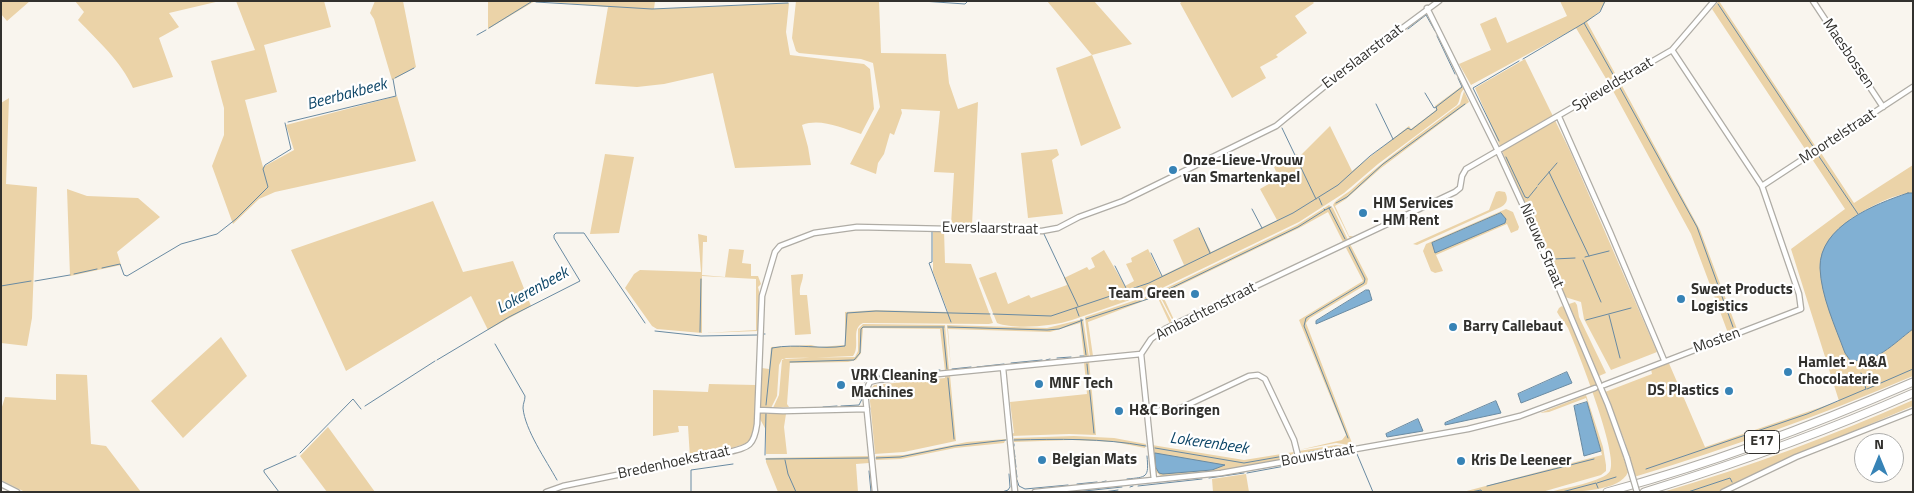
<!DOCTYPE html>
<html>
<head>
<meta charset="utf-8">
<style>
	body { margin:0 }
	#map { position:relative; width:1914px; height:493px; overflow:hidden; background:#f9f5ee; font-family:"Titillium Web",sans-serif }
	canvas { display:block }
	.frame { position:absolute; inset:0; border:2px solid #32312e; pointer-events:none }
	.north { position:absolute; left:1854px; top:433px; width:50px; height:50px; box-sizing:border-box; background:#fff; border:1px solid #adadab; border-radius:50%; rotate:0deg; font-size:14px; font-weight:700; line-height:20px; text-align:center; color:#32312e }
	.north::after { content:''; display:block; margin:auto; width:18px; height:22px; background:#3783b6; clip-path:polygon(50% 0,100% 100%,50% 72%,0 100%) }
</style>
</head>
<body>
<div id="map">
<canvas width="1914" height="493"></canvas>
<div class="frame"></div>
<div class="north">N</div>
</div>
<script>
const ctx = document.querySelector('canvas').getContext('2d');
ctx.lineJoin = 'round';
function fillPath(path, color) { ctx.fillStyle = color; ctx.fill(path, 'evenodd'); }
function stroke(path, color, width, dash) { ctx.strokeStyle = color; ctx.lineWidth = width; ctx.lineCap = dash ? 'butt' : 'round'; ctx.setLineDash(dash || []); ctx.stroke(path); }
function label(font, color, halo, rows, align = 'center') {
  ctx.font = font + ' "Titillium Web",sans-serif'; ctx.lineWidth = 4.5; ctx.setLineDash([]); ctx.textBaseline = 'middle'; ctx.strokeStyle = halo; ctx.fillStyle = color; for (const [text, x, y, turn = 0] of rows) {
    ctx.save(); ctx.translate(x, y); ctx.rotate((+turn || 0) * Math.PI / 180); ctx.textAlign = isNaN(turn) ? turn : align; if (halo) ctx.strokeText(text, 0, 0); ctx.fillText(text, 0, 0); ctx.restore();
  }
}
fillPath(new Path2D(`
	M1,1H30L7,21L1,14Z
	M75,1H220L169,13L179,27L159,38L173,77L133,88C121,61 98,41 78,20L84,12Z
	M236,1H324L331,27L264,45L277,92L245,100L263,167L294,150L286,125L397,96L416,161L275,192L259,199L233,224L212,166L224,135V108L211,61L255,50Z
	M375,1H403L416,67L392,80L374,19L370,13Z
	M488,1H535L488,29Z
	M538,1H655L654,9L789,3L786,32L790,55L864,64L870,69L874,109L861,134C841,128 821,118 802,125L808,147L811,165L735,168L713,73L664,84L637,87L595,84L608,7Z
	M796,1H879L881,53L946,54L949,83L958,109L978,102L972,225H951L954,173L934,172L940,111L901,109L902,113L894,135L890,133L884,154L878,163L876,174L850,164L880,107L873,63L861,59L799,53L796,51L792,38Z
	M1047,1H1094L1132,44L1092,55L1121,128L1081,146L1056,68L1092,55Z
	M1183,1H1312L1314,3L1295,16L1307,33L1276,55L1278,57L1260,67L1266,78L1232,98L1180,3Z
	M1560,1H1606L1601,10L1587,22L1617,77L1608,82L1576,28L1471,85L1459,64L1491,50L1480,24L1496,17L1507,43L1567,16Z
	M1719,1L1816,147L1807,152L1712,9Z
	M1525,59L1570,151L1657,352L1611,370L1584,319L1581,302L1565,297L1475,88Z
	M1621,84L1700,230L1737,329L1728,333L1691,234L1612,89Z
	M1462,86L1464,89C1459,93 1461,100 1457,105L1378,164L1344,193L1299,222L1156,291L1072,320C1054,326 1015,330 997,323L979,278L996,272L1008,304L1029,295L1031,298L1067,285L1064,278L1087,267L1089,270L1095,267L1091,258L1104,250L1125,286L1134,281L1126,264L1132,262L1131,258L1148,249L1161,276L1184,265L1173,240L1198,227L1211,252L1277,220L1260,189L1279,178L1274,167L1297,154L1299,157L1330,126L1352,171L1409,126L1411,129L1436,110L1435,106Z
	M1464,91L1469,102L1381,168L1346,199L1335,206L1349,236H1353L1350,238L1349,237L1333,205C1336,199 1345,195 1351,190C1385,159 1423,132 1460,104Z
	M9,98L6,184L37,187L32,318L27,346L1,343V103Z
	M1057,149L1059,155L1052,160L1063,214L1028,218L1021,153Z
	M1821,153L1854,203L1913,165V193C1891,194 1869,208 1850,219L1824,293L1845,353L1850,359C1875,365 1894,343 1913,329V376C1822,415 1729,448 1634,477L1625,442L1605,392L1652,374L1651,369L1668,361L1705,447L1839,401L1791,249L1845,209L1812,159Z
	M605,154L634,157L619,233L590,234Z
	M67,189L87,196L138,198L160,217L117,252L121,265L70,276Z
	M1499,191L1505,192C1508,198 1508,203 1501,207L1417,245L1413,244L1489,210L1496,192Z
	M433,201L463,272L513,261L531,306L488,330L471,296L346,371L291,250Z
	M1329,205L1333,208L1348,240L1343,242L1328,212L1299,228L1162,294L1175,322L1173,321L1160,296V292L1162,290L1297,225Z
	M1506,209L1513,212L1519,227L1518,230L1511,233L1507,224L1436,255L1443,271L1435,273L1431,271L1423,251L1426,244Z
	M933,230H944L945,263L971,264L993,323L989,324L863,323C850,329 861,346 853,356L782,359L779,365L777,396L771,408H767V414H786L784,427L787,454H766V430L760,419L762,368L769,369L771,347L811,345L819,347L845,345V312L876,310L948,312L933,272Z
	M698,234L707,236V242H703L702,275L725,277L729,249L744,250L742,263L751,264V276H758L761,284L758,287L760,295L758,331L705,333L756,330V279L702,276V333L657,329L652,326L625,288L634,274L640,270L701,272Z
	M1350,244L1368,279L1367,284L1310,318L1306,323L1352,443L1350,445L1336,443L1299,450L1342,440L1346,435L1299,320L1363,281L1346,248Z
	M803,274C803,283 799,284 800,295H807L811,334L795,335L791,275Z
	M1157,293L1171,320L1170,324L1157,296L1088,322L1093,356L1090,357L1085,317Z
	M1575,302L1577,305L1579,317L1606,373L1599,376L1569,304Z
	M1562,306L1566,310L1614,426L1628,472C1620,493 1568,492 1549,492C1561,489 1605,481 1610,471C1619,455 1577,349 1568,328C1565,322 1560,318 1557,312L1559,308Z
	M1083,319L1089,357H1084L1080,323L1050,332L948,329L951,370L947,325L1047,328Z
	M863,324L945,325L949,370L945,371L940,329L863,328L861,353L856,360L848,362L790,363L787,404L789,407L773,408L779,395L782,360L786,358L855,357L858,351V329Z
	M221,337L247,376L183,438L151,401Z
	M1089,361L1096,435L1069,434L1011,436V434L1014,433L1010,402L1087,394L1084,362Z
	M56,374L87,375L91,444L106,446L141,492H25L1,480V410L5,397L56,400Z
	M950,375L956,441L904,452L874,454L875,453L869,391L874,385L945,378V376Z
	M709,384L756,385L755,427L750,442L729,449L690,458L688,426H678L679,432L653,436V390L708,392Z
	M1586,395L1603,447L1606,465V471L1601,475L1542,492H1463L1602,455L1586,398L1549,412L1540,413Z
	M1913,400V406L1793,457L1720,492H1663C1748,467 1832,436 1913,400Z
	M328,427L375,492H327L300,456Z
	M1074,436L1114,438L1146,444L1145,448L1115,442L1072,440L1014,442V438Z
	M1006,439L1004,443L955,448L901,459L876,460V456H877L904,455L967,442Z
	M1152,445L1244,460L1294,452L1290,459L1224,470L1162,477L1155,471Z
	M1336,445L1353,447L1308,456L1299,451Z
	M868,456H869V463L856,464L858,492H778L766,462V458Z
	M1246,474L1249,492H1213L1212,479Z`), '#ebd3a8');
const water = new Path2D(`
	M1908,193H1913V329C1894,343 1875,365 1850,360L1845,353C1835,326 1821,296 1820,268C1819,226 1875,204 1908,193Z
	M1501,213L1506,219L1505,223L1435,253L1432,243Z
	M1366,290H1369L1372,300L1316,324V321Z
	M1567,372L1572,383L1521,403L1518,394Z
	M1496,401L1501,413L1445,425V423Z
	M1587,402L1601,451L1584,456L1574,406Z
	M1418,419L1423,431L1387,437L1386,434Z
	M1155,453L1225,465L1212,470L1163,474L1159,473L1156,468Z`);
fillPath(water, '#81b0d3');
stroke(water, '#698aa2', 1);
stroke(new Path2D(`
	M922,1L965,4L968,1
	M1605,1L1600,12L1584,23L1615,78
	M536,2L652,9L788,3
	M1718,4L1814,148
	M489,28L531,2
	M1408,29L1426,15L1435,31
	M477,35L486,30
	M1437,36L1455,74
	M1523,59L1584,23
	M395,78L414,68
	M1619,86L1697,227L1733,327
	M1425,93L1434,108L1436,107
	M1376,104L1393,139
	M288,122L396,96L393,79
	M1282,128L1316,199
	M1499,141L1473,88L1519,61
	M1818,155L1858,214
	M1506,157L1525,197L1528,198L1537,187
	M1549,172L1589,256
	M1538,185L1557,163
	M1319,198L1322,205
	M1336,203L1347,197L1383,164L1465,104
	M1329,208L1345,239
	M1252,209L1262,228
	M1325,210L1331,207
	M1199,228L1210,253
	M932,230V262L929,263L951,322
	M1044,234L1078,306
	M1151,253L1162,276
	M1585,257L1609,251
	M1554,259L1575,258
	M1583,260L1601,302
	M1115,266L1127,290
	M102,268L120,264L124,275L127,276L181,244L217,234L236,219L268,187L263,169L265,165L291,149L285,123
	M74,274L97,269
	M35,281L70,275
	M1,286L31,281
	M1163,292L1298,227L1325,210L1324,209
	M1076,308L1079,316
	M993,314L1051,316L1149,283L1293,213L1338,185L1370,156L1408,128L1411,130L1437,110L1436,107L1462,87L1458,78
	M1609,315L1620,358
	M1081,319L1086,355
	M1086,319L1154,297
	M1586,320L1631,308
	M948,327L1047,330L1059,329L1083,320
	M943,328L947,369
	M655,331L701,336L757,335
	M700,332L701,279
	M763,334H765
	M495,344L525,396C525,401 523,403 523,408C525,430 546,460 557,480
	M1080,356H1084
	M1057,358L1071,357
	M437,360L509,317L580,281L554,238V235L556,233H584L645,323
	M1046,360L1050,359
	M790,362L854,360L860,353L861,329L863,327H944
	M1011,363L1042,360
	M1087,364L1094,433
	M977,367L1004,364
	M1860,367V361
	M952,369L971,367
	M939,370H940
	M924,372L934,371
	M910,373L918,372
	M893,375L905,374
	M948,378L954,439
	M865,382L869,378L880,376
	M1867,389L1913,369
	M860,399L861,388
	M766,405L772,348C797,343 821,350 845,346L847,313L876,311L990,314
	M365,406L435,361
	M841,406L859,405L862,399L861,388
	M823,407L837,406
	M1348,438L1304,326L1306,318L1364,283L1365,279L1349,247
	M1014,440C1058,439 1102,438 1146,446
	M1014,444V446
	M1155,448L1244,463L1290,455
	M1014,450L1015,457
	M300,453L353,399L361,409
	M1305,453L1337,447
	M1357,454L1373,492
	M765,455L766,413
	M876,458L900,457L954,446L1006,440
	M1330,458L1344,456
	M766,459L868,458
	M1015,459L1016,467
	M785,460L788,474L796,492
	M1646,469L1807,414L1866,389L1861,373
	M1016,470L1017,477
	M869,471L871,492
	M1247,473L1323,459
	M1209,478L1244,473
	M1127,479C1147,477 1149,478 1147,456
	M1017,480L1019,486L1025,489L1068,485
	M1102,482L1106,481
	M1597,483L1616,477
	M1077,484L1097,482
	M1138,486L1202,479
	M1487,486L1594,459
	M1130,487L1133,486
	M279,492L264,472V470L296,456
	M691,492V470L733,464
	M1002,492L1008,490L1010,487L1009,474
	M1075,492L1122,487
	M1104,492L1118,490
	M1471,492L1481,490L1482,492
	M1562,492L1596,483L1598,488
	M1688,492L1730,478L1732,482`), '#698aa2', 1);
const minor = new Path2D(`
	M1813,1L1883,107
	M1427,8L1498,151L1536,234L1608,405L1627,458
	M1559,117L1610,232L1664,360
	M1762,186L1913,87
	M1141,354L1151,339L1165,329L1455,192L1460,188L1462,176L1466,169L1672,50L1714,1
	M1141,354L1154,480
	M1003,368L1015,492
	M1604,385L1801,309L1799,294L1762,186L1672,50
	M758,410L783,411L867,409
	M1147,412L1181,408L1249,376L1258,375L1265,379L1294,440L1299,460
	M1,484L17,492
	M546,492L563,486L729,452C749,447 754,446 757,424L762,296L775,252L780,246L814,233L857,227L1042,231L1058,228L1079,217L1123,201L1276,126L1331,81L1439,1
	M875,492L865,392L870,382L877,380L1141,354
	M1035,492L1221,473L1468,429L1520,416L1595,388
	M1723,492L1796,457L1913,411`);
const highway = new Path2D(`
	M1607,492C1711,464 1814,425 1913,382
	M1644,492C1735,464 1825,432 1913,393`);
stroke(minor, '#afaca5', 7);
stroke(highway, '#afaca5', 9);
stroke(minor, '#fff', 4.5);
stroke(highway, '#fff', 7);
const minorBridge = new Path2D(`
	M1627,458L1637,492`);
stroke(minorBridge, '#afaca5', 7, []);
stroke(minorBridge, '#fff', 4.5);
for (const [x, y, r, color] of [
	[1173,170,5,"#3783b6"],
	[1363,213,5,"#3783b6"],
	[1195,294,5,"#3783b6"],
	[1681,299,5,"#3783b6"],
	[1453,327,5,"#3783b6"],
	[1788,372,5,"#3783b6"],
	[1039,384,5,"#3783b6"],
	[841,385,5,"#3783b6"],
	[1729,391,5,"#3783b6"],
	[1119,411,5,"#3783b6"],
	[1042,460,5,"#3783b6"],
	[1461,461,5,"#3783b6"]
]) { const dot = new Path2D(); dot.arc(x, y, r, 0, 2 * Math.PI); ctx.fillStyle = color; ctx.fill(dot); stroke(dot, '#fff', 2); }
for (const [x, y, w] of [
	[1762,442,35]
]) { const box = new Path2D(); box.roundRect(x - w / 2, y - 11.5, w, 23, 4); ctx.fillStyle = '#fff'; ctx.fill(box); stroke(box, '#32312e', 1); }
label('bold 14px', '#32312e', null, [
	["E17",1762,442]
]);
label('15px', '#32312e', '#fff', [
	["Maesbossen",1848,54,56],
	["Everslaarstraat",1363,57,-37],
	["Spieveldstraat",1613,85,-31],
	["Moortelstraat",1838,137,-33],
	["Everslaarstraat",990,229,1],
	["Nieuwe Straat",1541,246,67],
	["Ambachtenstraat",1206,312,-27],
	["Mosten",1717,341,-20],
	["Bouwstraat",1318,456,-10],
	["Bredenhoekstraat",674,463,-12]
]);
label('bold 15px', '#32312e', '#fff', [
	["Onze-Lieve-Vrouw",1183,161],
	["van Smartenkapel",1183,178],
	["HM Services",1373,204],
	["- HM Rent",1373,221],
	["Sweet Products",1691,290],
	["Logistics",1691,307],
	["Team Green",1185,294,"right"],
	["Barry Callebaut",1463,327],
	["Hamlet - A&A",1798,363],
	["Chocolaterie",1798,380],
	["VRK Cleaning",851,376],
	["Machines",851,393],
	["MNF Tech",1049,384],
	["DS Plastics",1719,391,"right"],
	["H&C Boringen",1129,411],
	["Belgian Mats",1052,460],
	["Kris De Leeneer",1471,461]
], 'left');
label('italic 16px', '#0c4567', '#fff', [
	["Beerbakbeek",347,95,-15],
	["Lokerenbeek",533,291,-29],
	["Lokerenbeek",1209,444,8]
]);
</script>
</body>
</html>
